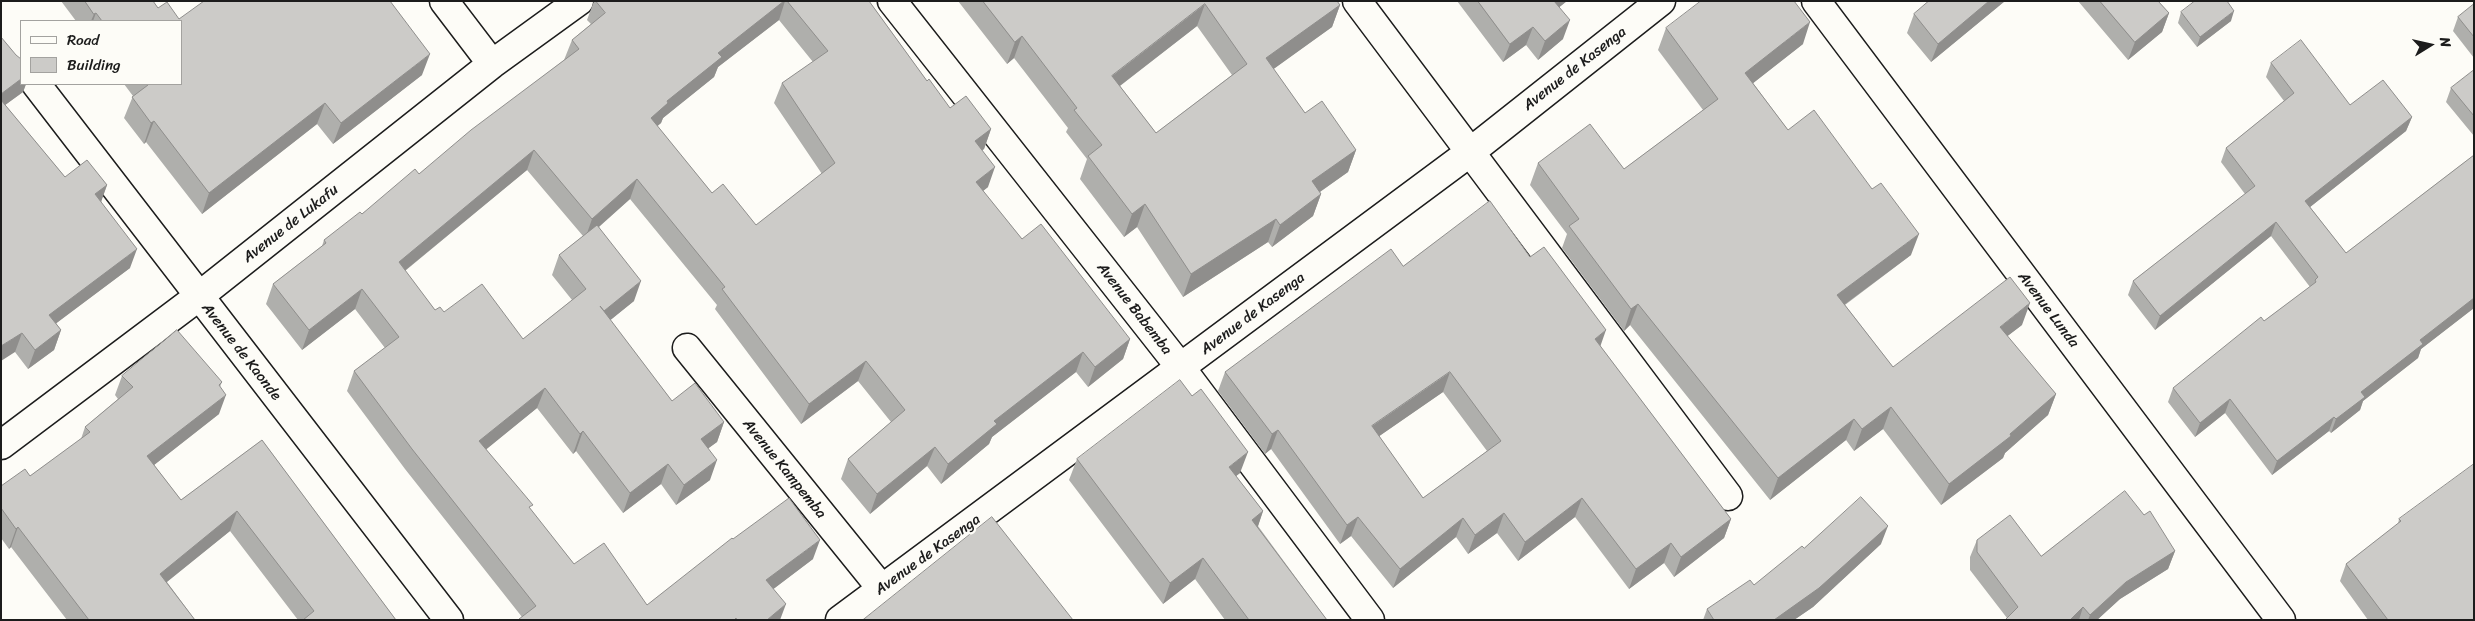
<!DOCTYPE html>
<html>
<head>
<meta charset="utf-8">
<style>
	body { margin:0 }
	#map { position:relative; width:2475px; height:621px; overflow:hidden; background:#fdfcf7; font-family:Sriracha,sans-serif }
	canvas { display:block }
	.frame { position:absolute; inset:0; border:2px solid #1c1c1c; pointer-events:none }
	.legend { position:absolute; left:20px; top:20px; width:162px; height:65px; box-sizing:border-box; background:#fdfcf7; border:1px solid #a3a29f; margin:0; padding:6px 9px; list-style:none; font-size:15px; color:#1c1c1c }
	.legend li { display:flex; align-items:center; gap:10px; height:25px }
	.legend b { width:25px; border:1px solid #a3a29f }
	.north { position:absolute; left:2405px; top:20px; width:50px; height:50px; -webkit-text-stroke:4px #fdfcf7; paint-order:stroke; rotate:80deg; font-size:14px; font-weight:700; line-height:20px; text-align:center; color:#1c1c1c }
	.north::after { content:''; display:block; margin:auto; width:18px; height:22px; background:#1c1c1c; clip-path:polygon(50% 0,100% 100%,50% 72%,0 100%) }
</style>
</head>
<body>
<div id="map">
<canvas width="2475" height="621"></canvas>
<div class="frame"></div>
<ul class="legend">
<li><b style="height:6px;background:#fdfcf7"></b>Road</li>
<li><b style="height:14px;background:#cccbc8"></b>Building</li>
</ul>
<div class="north">N</div>
</div>
<script>
const ctx = document.querySelector('canvas').getContext('2d');
ctx.lineJoin = 'round';
function stroke(path, color, width, dash) { ctx.strokeStyle = color; ctx.lineWidth = width; ctx.lineCap = dash ? 'butt' : 'round'; ctx.setLineDash(dash || []); ctx.stroke(path); }
function fillPath(path, color) { ctx.fillStyle = color; ctx.fill(path, 'evenodd'); }
function label(font, color, halo, rows, align = 'center') {
  ctx.font = font + ' Sriracha,sans-serif'; ctx.lineWidth = 4.5; ctx.setLineDash([]); ctx.textBaseline = 'middle'; ctx.strokeStyle = halo; ctx.fillStyle = color; for (const [text, x, y, turn = 0] of rows) {
    ctx.save(); ctx.translate(x, y); ctx.rotate((+turn || 0) * Math.PI / 180); ctx.textAlign = isNaN(turn) ? turn : align; if (halo) ctx.strokeText(text, 0, 0); ctx.fillText(text, 0, 0); ctx.restore();
  }
}
const street = new Path2D(`
	M444,1L492,64
	M1357,1L1728,496
	M1816,1L2281,620
	M687,348L882,589
	M1,445L198,297L492,64L579,1
	M840,620L1469,153L1661,1`);
const secondary = new Path2D(`
	M892,1L1181,368L1370,620
	M36,84L449,620`);
stroke(street, '#1c1c1c', 31);
stroke(secondary, '#1c1c1c', 31);
stroke(street, '#fdfcf7', 28);
stroke(secondary, '#fdfcf7', 28);
fillPath(new Path2D(`
	M61,1H153L158,8L179,19L422,75L333,144L317,124L202,214L146,142L144,144L124,118L133,96L124,84H181V21H76Z
	M594,1H869L927,81L950,108L991,129L984,149L982,150L988,187L983,191L1022,239L1130,339L1123,359L1088,387L1076,372L992,437L989,444L941,484L927,466L870,514L841,479L848,459L891,422L858,381L801,424L715,309L717,305L630,199L599,227L634,301L610,320L672,401L724,422L717,442L708,448L710,480L676,505L661,484L623,513L576,451L573,454L537,408L486,449L531,510L574,564L647,605L733,539L813,559L773,589L780,620H519L522,617L405,469L347,391L354,371L385,348L355,309L302,350L266,304L273,284L322,246L324,240L419,174L564,60L572,40L591,24L587,20ZM779,20L813,62L782,83L774,103L822,174L756,225L712,193L657,126L661,123L663,118L714,77L718,67ZM527,170L583,236L559,255L552,275L572,300L523,339L435,310L405,271Z
	M958,1H1337L1340,5L1332,27L1273,69L1305,113L1356,150L1348,172L1320,192L1321,194L1313,216L1272,247L1268,242L1183,297L1137,227L1124,237L1080,179L1087,159L1066,132L1068,128L1014,58L1007,64ZM1197,26L1232,75L1156,133L1120,86Z
	M1457,1H1567L1559,7L1563,39L1538,60L1526,45L1503,62Z
	M1929,1H2005L1931,62L1907,33L1914,14Z
	M2078,1H2158L2169,13L2162,32L2128,60Z
	M2474,4V58L2453,31L2458,17Z
	M2181,12L2231,21L2197,47L2178,23Z
	M1666,28L1803,44L1753,83L1788,130L1911,255L1845,305L1893,367L2022,325L2007,336L2056,394L2048,415L2005,453L2003,458L1941,505L1883,429L1854,451L1846,440L1770,500L1630,325L1624,331L1562,248L1567,234L1530,185L1538,163L1624,169L1703,110L1658,50Z
	M1,37L21,84H26L23,92L5,105L65,177L107,185L101,201L130,268L56,323L61,330L54,350L28,369L15,352Z
	M2271,63L2350,105L2412,117L2406,131L2310,207L2346,253L2474,155V308L2421,349L2418,358L2363,401L2360,410L2331,433L2329,431L2272,475L2225,413L2195,437L2168,402L2173,388L2264,321L2310,287L2271,236L2155,330L2128,295L2133,281L2245,194L2221,162L2226,148L2284,101L2266,77Z
	M2474,70V136L2446,102L2451,88Z
	M1530,257L1600,346L1731,519L1724,538L1674,577L1664,563L1629,589L1575,517L1518,561L1497,533L1468,554L1456,537L1393,588L1351,536L1340,544L1271,449L1265,454L1218,391L1225,372L1403,266ZM1443,392L1487,451L1423,498L1379,436Z
	M122,376L222,382L220,387L219,414L154,465L181,500L262,440L396,620H298L230,531L167,582L195,620H67L11,547L9,549L1,538V486L30,476L81,439L85,427L118,399L115,395Z
	M1077,459L1240,473L1236,476L1263,511L1258,526L1327,620H1225L1195,579L1163,604L1069,480Z
	M2144,515L2175,551L2168,569L2120,599L2097,620H2005L2007,618L1970,570V557L1977,540L2041,556Z
	M2399,519L2474,620H2368L2340,581L2346,564L2398,524Z
	M1881,544L1813,607L1794,620H1703L1707,609L1754,585L1804,548Z`), '#afafac');
fillPath(new Path2D(`
	M784,1H785L779,20L718,67L714,77L663,118L661,123L644,138L651,118L667,101L718,53Z
	M1552,1H1567L1546,18Z
	M1989,1H2005L1931,62L1938,44Z
	M1205,4L1197,26L1104,98L1112,76Z
	M1340,5L1332,27L1257,81L1266,58Z
	M2234,11L2231,21L2197,47L2200,37Z
	M96,13L93,21H91L94,14Z
	M2169,13L2162,32L2128,60L2135,42Z
	M1570,20L1563,39L1538,60L1545,41Z
	M1810,22L1803,44L1738,95L1745,73Z
	M1533,27L1526,45L1503,62L1510,44Z
	M1022,36L1014,58L1007,64L1015,42Z
	M430,54L422,75L333,144L341,123Z
	M21,79V84H26L23,92L1,108V94Z
	M325,103L317,124L202,214L209,193Z
	M2412,117L2406,131L2300,215L2305,201Z
	M154,121L146,142L144,144L151,123Z
	M991,129L984,149L968,161L975,141Z
	M534,150L527,170L391,282L399,262Z
	M1356,150L1348,172L1304,203L1312,181Z
	M995,167L988,187L969,202L976,182Z
	M637,179L630,199L585,239L592,219Z
	M107,185L100,205L95,194Z
	M1321,194L1313,216L1272,247L1280,225Z
	M1145,204L1137,227L1124,237L1132,214Z
	M1276,219L1268,242L1183,297L1191,274Z
	M2276,222L2271,236L2155,330L2160,316Z
	M1919,234L1911,255L1829,316L1837,295Z
	M137,249L130,268L42,334L49,315Z
	M641,281L634,301L597,331L604,311Z
	M362,289L355,309L302,350L309,330Z
	M2474,298V308L2421,349L2418,358L2363,401L2360,410L2331,433L2336,419L2361,392L2420,340Z
	M2030,303L2022,325L1992,348L2000,327Z
	M1638,304L1630,325L1624,331L1631,309Z
	M61,330L54,350L28,369L35,350Z
	M1606,330L1599,350L1595,339Z
	M22,333L15,352L1,361V346Z
	M1130,339L1123,359L1088,387L1095,367Z
	M1083,352L1076,372L992,437L989,444L941,484L948,464L994,421Z
	M866,361L858,381L801,424L809,404Z
	M1450,372L1443,392L1365,446L1372,426Z
	M545,388L537,408L472,461L479,441Z
	M2056,394L2048,415L2005,453L2003,458L1941,505L1949,484L2010,434Z
	M226,395L219,414L140,476L147,456Z
	M2230,399L2225,413L2195,437L2200,423Z
	M1891,407L1883,429L1854,451L1862,429Z
	M2334,417L2329,431L2272,475L2277,461Z
	M1854,419L1846,440L1770,500L1778,478Z
	M724,422L717,442L694,459L701,439Z
	M1278,430L1271,449L1265,454L1272,434Z
	M583,431L576,451L573,454L580,434Z
	M935,447L927,466L870,514L877,494Z
	M1248,452L1240,473L1221,488L1229,467Z
	M717,460L710,480L676,505L684,485Z
	M668,464L661,484L623,513L630,493Z
	M1582,498L1575,517L1518,561L1525,542Z
	M237,511L230,531L153,593L160,574Z
	M1263,511L1256,532L1252,520Z
	M1504,513L1497,533L1468,554L1475,535Z
	M1358,517L1351,536L1340,544L1347,525Z
	M1463,518L1456,537L1393,588L1400,569Z
	M1731,519L1724,538L1674,577L1681,557Z
	M1888,526L1881,544L1813,607L1794,620H1774Z
	M18,527L11,547L9,549L16,529Z
	M820,540L813,559L759,600L766,580Z
	M1671,543L1664,563L1629,589L1636,569Z
	M2175,551L2168,569L2120,599L2097,620H2088L2090,615L2126,582Z
	M1203,558L1195,579L1163,604L1170,583Z
	M786,604L780,620H767Z
	M2083,607L2079,620H2070Z`), '#8f8e8c');
const building = new Path2D(`
	M85,1H153L158,8L167,2L179,19L204,1H390L430,54L341,123L325,103L209,193L154,121L151,123L132,97L148,85L147,84H181V21H102L96,13L94,14Z
	M596,1H784L718,53L722,57L667,101L668,103L651,118L712,193L723,184L756,225L835,163L782,83L828,51L787,1H869L927,81L929,79L950,108L966,96L991,129L975,141L995,167L976,182L1022,239L1041,224L1130,339L1095,367L1083,352L994,421L997,424L948,464L935,447L877,494L848,459L905,410L866,361L809,404L722,289L725,287L637,179L592,219L534,150L399,262L435,310L440,307L444,312L482,284L523,339L586,289L559,255L597,225L641,281L604,311L600,306L672,401L695,383L724,422L701,439L717,460L684,485L668,464L630,493L583,431L580,434L545,388L479,441L533,505L529,507L574,564L604,543L647,605L732,538L733,539L789,498L820,540L766,580L786,604L767,620H737L736,618L734,620H520L519,619L536,606L412,449L354,371L399,337L362,289L309,330L273,284L326,243L324,240L360,212L362,214L415,169L419,174L471,130L579,49L572,40L605,13Z
	M983,1H1337L1340,5L1266,58L1305,113L1322,101L1356,150L1312,181L1321,194L1280,225L1276,219L1191,274L1145,204L1132,214L1088,156L1102,145L1074,110L1077,108L1022,36L1015,42ZM1205,4L1247,64L1156,133L1112,76Z
	M1478,1H1554L1570,20L1545,41L1533,27L1510,44Z
	M1701,1H1794L1810,22L1745,73L1788,130L1814,110L1872,189L1881,183L1919,234L1837,295L1893,367L2010,277L2030,303L2000,327L2056,394L2010,434L2011,436L1949,484L1891,407L1862,429L1854,419L1778,478L1638,304L1631,309L1569,226L1579,219L1538,163L1590,124L1624,169L1718,99L1666,28Z
	M1929,1H1989L1938,44L1914,14Z
	M2100,1H2158L2169,13L2135,42Z
	M2195,1H2227L2234,11L2200,37L2181,12Z
	M2474,4V37L2458,17Z
	M1,37L16,55L21,59V79L1,94Z
	M2301,40L2350,105L2383,80L2412,117L2305,201L2346,253L2474,155V298L2420,340L2423,344L2361,392L2365,397L2336,419L2334,417L2277,461L2230,399L2200,423L2173,388L2261,317L2264,321L2316,282L2315,280L2318,277L2276,222L2160,316L2133,281L2255,186L2226,148L2294,93L2271,63Z
	M2474,70V116L2451,88Z
	M1,100L65,177L87,160L107,185L95,194L137,249L49,315L61,330L35,350L22,333L1,346Z
	M1490,201L1530,257L1544,247L1606,330L1595,339L1731,519L1681,557L1671,543L1636,569L1582,498L1525,542L1504,513L1475,535L1463,518L1400,569L1358,517L1347,525L1278,430L1272,434L1225,372L1391,249L1403,266ZM1450,372L1501,441L1423,498L1372,426Z
	M177,330L222,382L219,385L226,395L147,456L181,500L262,440L396,620H303L314,611L237,511L160,574L195,620H89L18,527L16,529L1,508V486L25,469L30,476L90,432L85,427L133,387L122,376Z
	M1180,380L1192,396L1201,389L1248,452L1229,467L1263,511L1252,520L1327,620H1249L1203,558L1170,583L1077,459Z
	M2474,464V620H2388L2346,564L2401,521L2399,519Z
	M2125,491L2144,515L2150,511L2175,551L2126,582L2090,615L2083,607L2070,620H2005L2018,607L1977,552V540L2010,515L2041,556Z
	M1861,497L1888,526L1819,588L1774,620H1714L1707,609L1750,580L1754,585L1802,546L1804,548Z
	M992,517L1073,620H863Z`);
fillPath(building, '#cccbc8');
stroke(building, '#8f8e8c', 1);
label('15px', '#1c1c1c', '#fdfcf7', [
	["Avenue de Kasenga",1575,69,-38],
	["Avenue de Lukafu",291,224,-38],
	["Avenue Babemba",1134,309,52],
	["Avenue Lunda",2048,310,53],
	["Avenue de Kasenga",1253,314,-37],
	["Avenue de Kaonde",241,352,52],
	["Avenue Kampemba",784,469,51],
	["Avenue de Kasenga",928,555,-36]
]);
</script>
</body>
</html>
